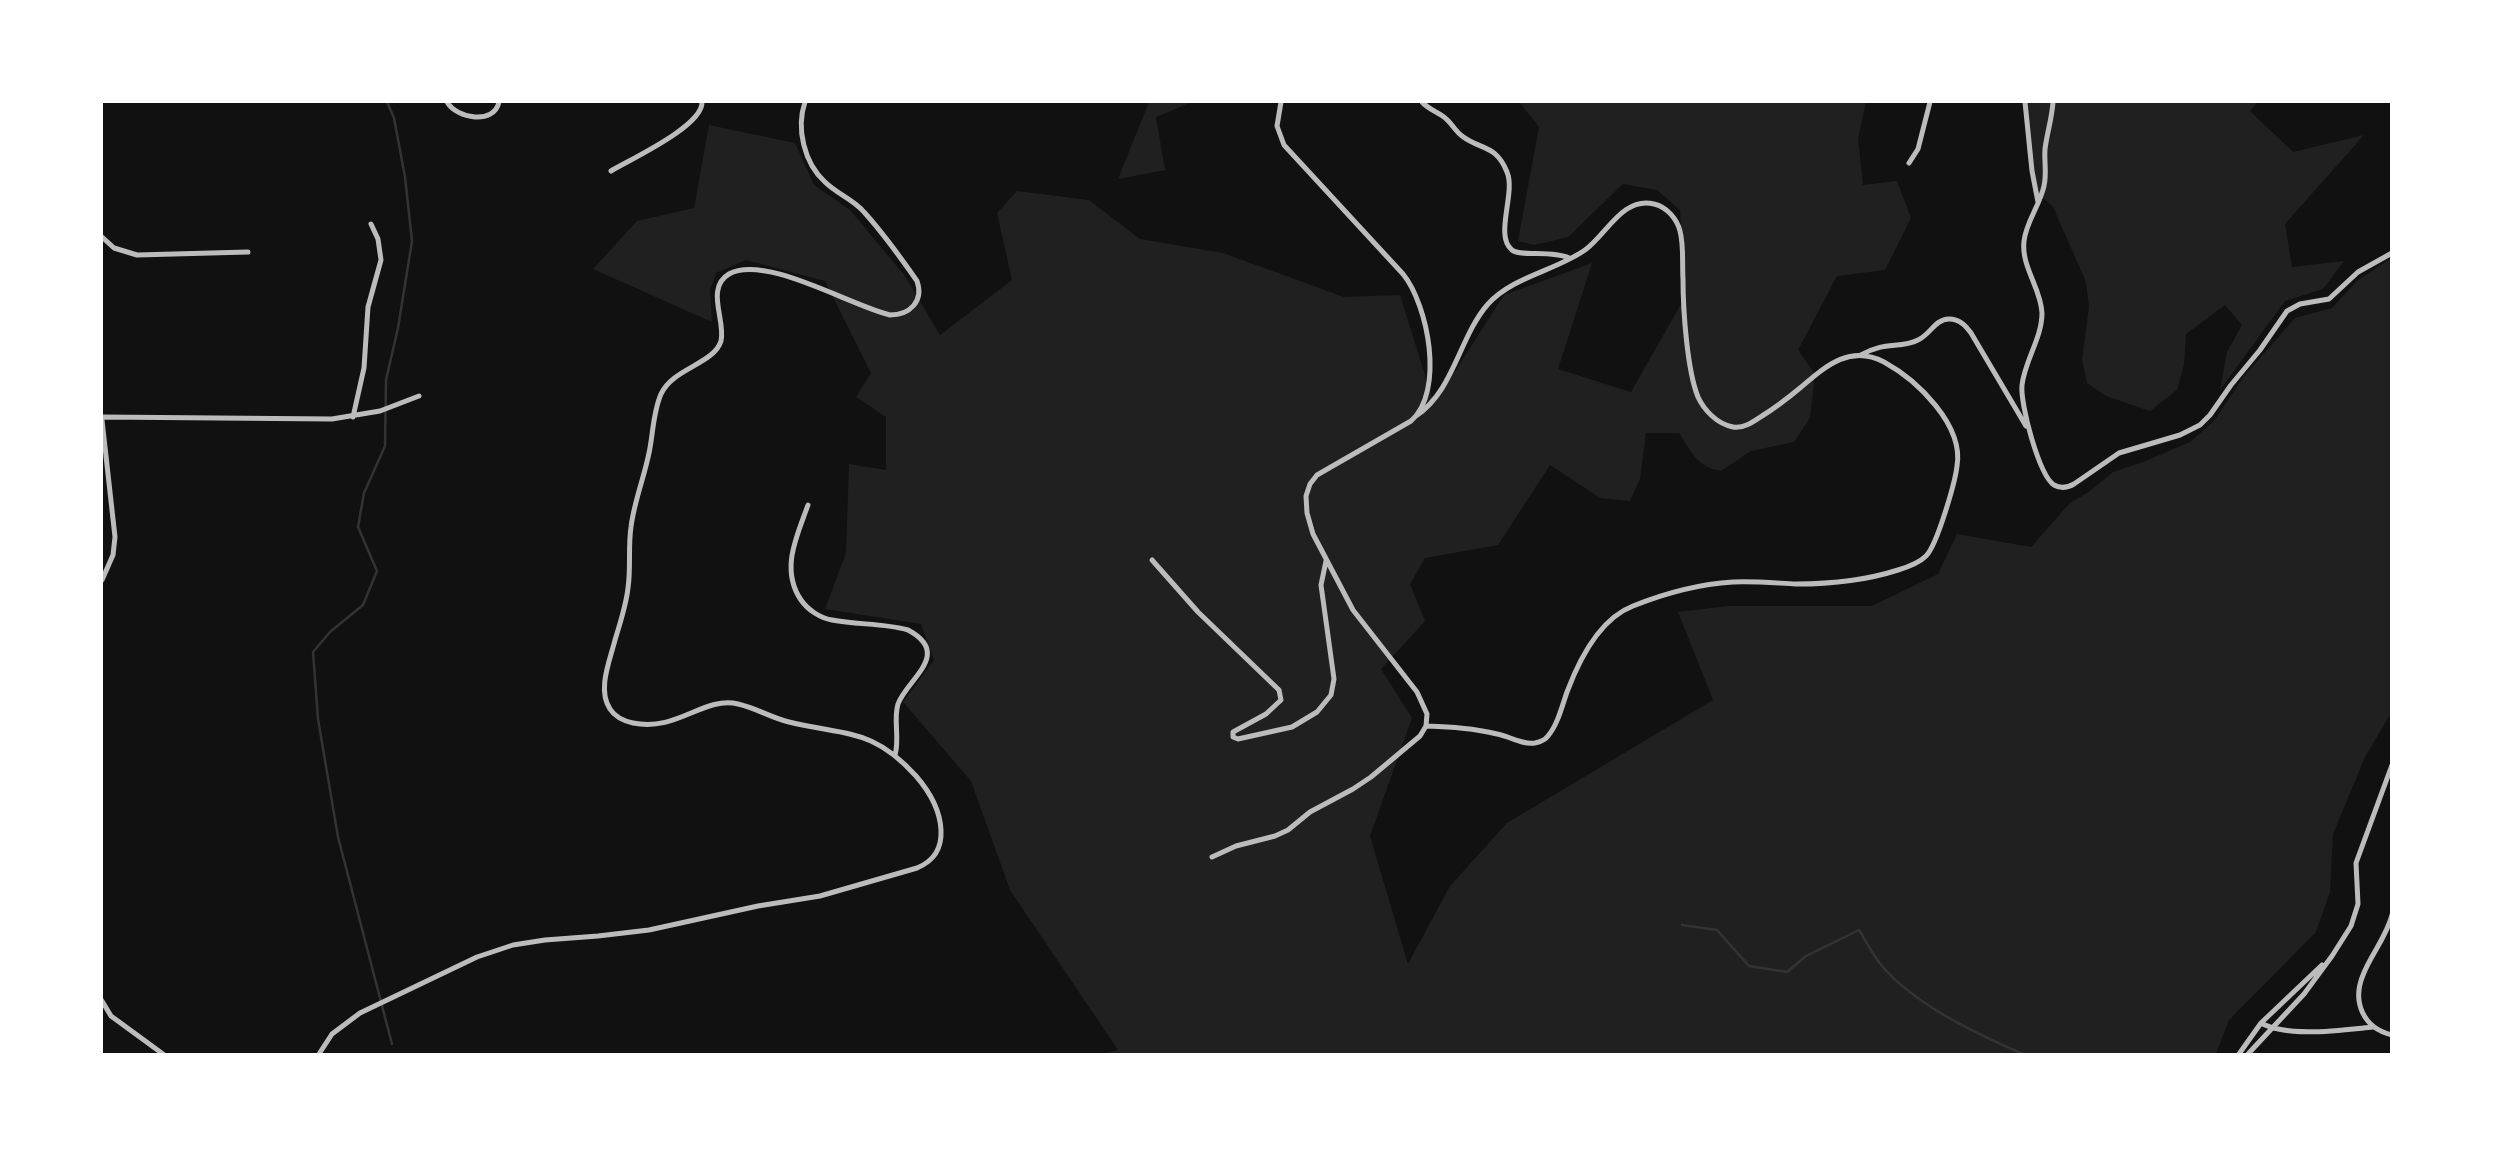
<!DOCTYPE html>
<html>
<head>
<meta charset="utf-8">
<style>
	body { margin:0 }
	#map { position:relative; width:2493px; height:1156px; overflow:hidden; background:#111; font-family:Roboto,sans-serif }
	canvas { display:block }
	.frame { position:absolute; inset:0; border:103px solid #fff; pointer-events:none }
</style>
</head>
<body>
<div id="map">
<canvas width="2493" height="1156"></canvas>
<div class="frame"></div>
</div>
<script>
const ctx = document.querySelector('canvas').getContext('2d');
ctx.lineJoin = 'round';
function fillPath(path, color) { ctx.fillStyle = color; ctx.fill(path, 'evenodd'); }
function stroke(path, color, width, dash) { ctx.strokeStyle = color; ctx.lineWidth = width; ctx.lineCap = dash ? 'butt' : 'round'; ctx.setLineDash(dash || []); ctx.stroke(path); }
fillPath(new Path2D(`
	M1149,102H1192L1156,117L1165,170L1118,179Z
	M1519,102H1866L1858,139L1863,185L1897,181L1911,218L1885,270L1837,276L1798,350L1815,374L1810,418L1794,442L1751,451L1721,471C1697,467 1692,452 1679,433H1646L1640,479L1630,501L1600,498L1550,465L1498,545L1425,558L1410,584L1425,621L1381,669L1412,718L1370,836L1408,964L1450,886L1507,823L1713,700L1678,612L1727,606H1872L1938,574L1957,534L2031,547L2069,504L2090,491L2113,472L2143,462L2190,442L2214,421L2244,376L2295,318L2332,308L2357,281L2391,258V713L2365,757L2333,834L2330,892L2316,932L2229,1020L2216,1054H1101L1118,1050L1010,890L971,781L903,702L934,660L921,624L825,609L846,553L849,464L886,470V417L856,397L871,373L825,281L746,260L716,273L710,290L712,322L593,269L637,221L694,208L709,125L795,143L814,185L850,210L905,276L940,335L1012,280L997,213L1017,191L1089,200L1140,239L1223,253L1344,297L1400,295L1434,404L1504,295L1592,263L1558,369L1631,392L1685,297L1680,210L1657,190L1623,184L1568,237L1535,245L1518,241L1539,127Z
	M2023,102H2257L2250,111L2293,152L2364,135L2285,224L2292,267L2344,261L2323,289L2285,301L2220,390L2227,352L2242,325L2225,305L2186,334L2184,365L2177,390L2150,411L2106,396L2087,383L2082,360L2089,307L2086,282L2053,207L2037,192L2027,152Z`), '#202020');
stroke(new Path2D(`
	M387,102L394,118L405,177L412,241L398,328L386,380L385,446L364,493L358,527L377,571L363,605L330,632L313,652L318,719L338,837L392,1044
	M1682,925L1717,930L1749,966L1787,972L1806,956L1859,930C1866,941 1873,956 1882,966C1915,1005 1977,1034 2023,1054`), '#333', 2.5);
stroke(new Path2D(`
	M447,102C457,119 494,125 499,102
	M1422,102C1428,109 1436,111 1444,117C1451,122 1455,131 1462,136C1480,150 1496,144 1507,172C1516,193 1494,236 1512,250C1520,257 1552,250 1569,258
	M2025,102L2032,171L2038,202
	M2053,102C2052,118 2047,133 2045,149C2044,161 2047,174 2044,186C2040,205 2026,222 2024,241C2021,267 2041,288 2042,313C2042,338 2025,360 2022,385C2020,404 2039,475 2054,485C2061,489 2067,488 2074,484L2119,453L2180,435L2200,425L2210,415L2231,385L2260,350L2287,311L2300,304L2329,299L2358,272L2392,253
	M1909,163L1918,149L1930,102
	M611,171C631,159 703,126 702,102
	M102,237L114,248L137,255L248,252
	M1861,355C1884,341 1900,349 1918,340C1930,335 1935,319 1949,319C1960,319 1966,326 1971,333L2026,426
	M1416,416C1454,391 1459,337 1488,304C1514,276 1555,271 1585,250C1606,235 1623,196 1654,204C1667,207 1677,219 1680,231C1684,246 1682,264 1683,279C1683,309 1687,370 1698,397C1704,410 1717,424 1733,427C1743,429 1753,422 1762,416C1775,408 1788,398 1800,388C1825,367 1849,344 1884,362C1917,380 1964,425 1957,466C1955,483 1937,545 1926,556C1919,563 1908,567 1898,570C1867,580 1829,584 1796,584C1775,583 1754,581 1733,582C1700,584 1663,594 1633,606C1599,619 1579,660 1567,692C1562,706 1558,724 1548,736C1545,740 1540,742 1535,743C1522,745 1509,736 1497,734C1474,728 1449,727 1426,726
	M102,417L332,419L380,411L419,396
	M353,417L364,368L368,307L381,260L378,239L371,224
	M102,420L115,537L113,555L102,580
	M808,505C797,536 780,569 801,600C808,610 820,618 832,620C857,625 884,623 908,630C953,654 907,679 898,704C893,720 900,738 895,755
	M1152,560L1198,612L1279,690L1281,700L1266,714L1233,732V737L1238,739L1292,727L1317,712L1331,695L1334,679L1321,585L1326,561
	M1212,857L1236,846L1275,836L1288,830L1310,812L1353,789L1371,777L1420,736L1426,726L1427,714L1417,692L1353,610L1313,534L1307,513L1306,496L1310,484L1317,475L1411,421C1445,391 1428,305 1403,274L1284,145L1277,126L1281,102
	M2392,915C2386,938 2371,954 2363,975C2352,1002 2363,1028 2392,1035
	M102,1001L111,1016L163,1054
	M2261,1023C2288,1038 2342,1030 2373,1027
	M319,1054L332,1034L360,1013L477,957L513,945L545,940L598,936L649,930L758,906L820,896L917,868C934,861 942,849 941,830C940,810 929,791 916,776C873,728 847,736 789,722C772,718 756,708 738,704C703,696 678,732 633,723C624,721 615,717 610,709C597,690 610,660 615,640C620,623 626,606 628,588C631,568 628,547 631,527C634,502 644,478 649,453C653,435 653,412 661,394C673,368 714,364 721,341C726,321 705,288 729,274C765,254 851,306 890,315C910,315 924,301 917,281C901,258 883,233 864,212C853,199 837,194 825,182C804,163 796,128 805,102
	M2239,1054L2261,1023L2322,965
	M2248,1054L2304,994L2332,956L2351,926L2358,904L2356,863L2392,765`), '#bcbcbc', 5);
</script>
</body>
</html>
